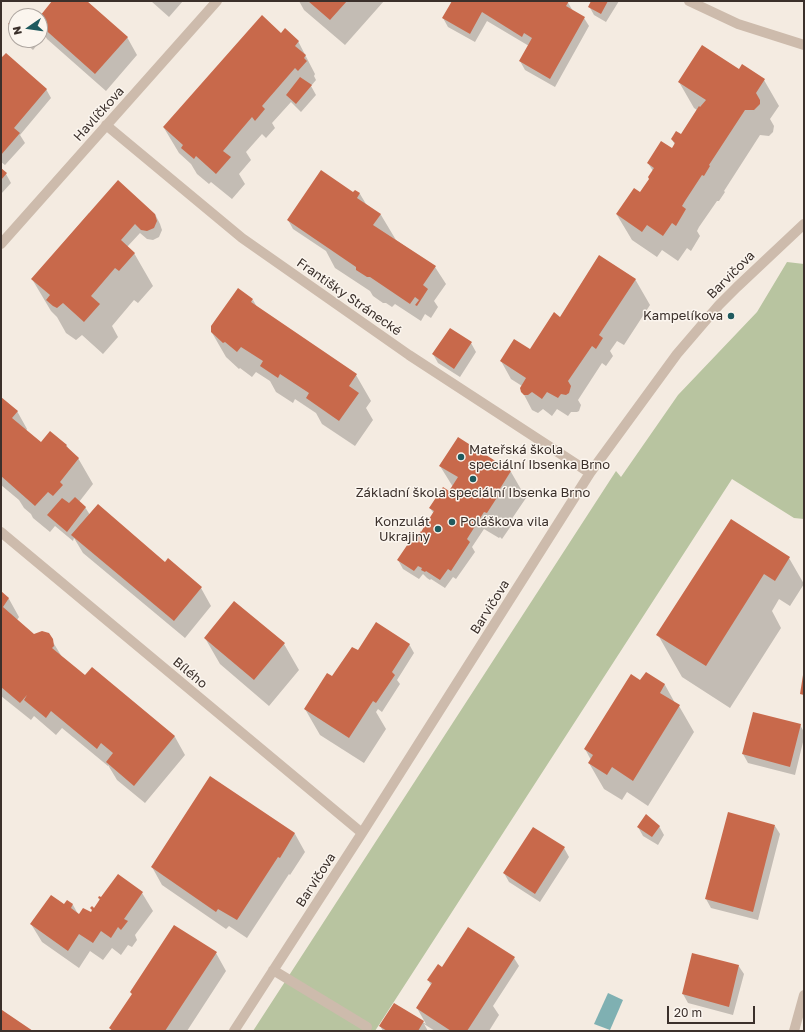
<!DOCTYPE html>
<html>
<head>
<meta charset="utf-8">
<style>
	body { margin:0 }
	#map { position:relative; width:805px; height:1032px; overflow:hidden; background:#f4ebe1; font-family:"Golos Text",sans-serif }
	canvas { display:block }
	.frame { position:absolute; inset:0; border:2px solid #3b302b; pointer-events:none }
	.north { position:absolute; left:8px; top:8px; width:40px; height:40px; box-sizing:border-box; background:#fbf5ee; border:1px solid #aea6a0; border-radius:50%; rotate:257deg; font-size:11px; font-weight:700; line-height:16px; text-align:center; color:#3b302b }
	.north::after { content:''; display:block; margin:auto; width:14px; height:18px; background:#1f5a5e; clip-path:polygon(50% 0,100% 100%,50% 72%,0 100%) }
	.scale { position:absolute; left:667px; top:1006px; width:88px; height:18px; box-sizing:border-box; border:2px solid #3b302b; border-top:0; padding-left:5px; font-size:12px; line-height:14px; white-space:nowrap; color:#3b302b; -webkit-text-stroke:3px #fbf5ee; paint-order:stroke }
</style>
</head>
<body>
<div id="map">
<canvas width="805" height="1032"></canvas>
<div class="frame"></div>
<div class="north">N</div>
<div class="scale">20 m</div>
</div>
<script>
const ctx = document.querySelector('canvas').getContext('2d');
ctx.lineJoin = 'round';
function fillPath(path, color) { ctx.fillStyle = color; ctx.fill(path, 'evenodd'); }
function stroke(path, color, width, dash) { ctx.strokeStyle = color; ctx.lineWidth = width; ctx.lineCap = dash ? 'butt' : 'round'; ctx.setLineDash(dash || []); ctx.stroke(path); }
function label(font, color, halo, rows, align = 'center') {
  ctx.font = font + ' "Golos Text",sans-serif'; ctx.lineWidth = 3; ctx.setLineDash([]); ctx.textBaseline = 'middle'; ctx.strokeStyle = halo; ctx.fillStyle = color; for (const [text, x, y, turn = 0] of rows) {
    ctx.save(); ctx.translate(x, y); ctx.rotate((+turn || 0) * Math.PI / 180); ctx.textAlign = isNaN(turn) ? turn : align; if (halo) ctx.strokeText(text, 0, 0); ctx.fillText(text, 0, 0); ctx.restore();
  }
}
fillPath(new Path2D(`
	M787,262L804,264V519L794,518L732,479L375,1031H253L616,471L621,477L678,395L757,312Z`), '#b8c4a0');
fillPath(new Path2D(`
	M608,993L623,1000L610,1030L594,1024Z`), '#7fb0b2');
fillPath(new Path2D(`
	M51,1H85L127,37L137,55L106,91L47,39L40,27V17L52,3Z
	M151,1H183L169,17Z
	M299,1H384L345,45L304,10Z
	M450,1H567L573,11L584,18L589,26L555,87L525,70L520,61L529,46L487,21L475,42L448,27L443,18L452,4Z
	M592,1H619L606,22L594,15L589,6Z
	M17,15L19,16H16V34L9,24Z
	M262,16L281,34L298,41L315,74L314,76L316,80L311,86L316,95L301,112L291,102L272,123L275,128L266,138L262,134L246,152L251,160L239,174L245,184L232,199L211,182L209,184L197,174L191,164L179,153L164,128Z
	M40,39L41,40L33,50L22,40H40Z
	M1,60L46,89L51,98L20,135L25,143L5,165L1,162Z
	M739,70L764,80L779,106L770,119L774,126L773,132L769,136L760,135L724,191L725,192L719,201H717L699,227L697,231L700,236L691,251L687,248L678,261L662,250L657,257L632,240L617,215L641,194L650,180L653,171L648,163L672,149L675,145L672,139L682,135L697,110L694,108L679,82Z
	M1,170L6,174L11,183L1,194Z
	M355,191L360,194L366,204L381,215L396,240L435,267L446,284L434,301L438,307L431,318L425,314L421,321L395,304L392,307L386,303H383L373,296L370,291L335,268L326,251L293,229L288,220L353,193Z
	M89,213L155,214L160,224L162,230L159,237L153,240L147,239L140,233L127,247L134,253L153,286L138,303L134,300L112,326L118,337L103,354L82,335L76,340L66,333L57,317L51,311L32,279Z
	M599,256L635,279L650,305L624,345L617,341L610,351L613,356L606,366L602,363L578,400L581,405L579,411L577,412H571L568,416L557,409L552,416L543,409L538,413L532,410L522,391V386L511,379L501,361L530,350L560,318Z
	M253,300L257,307L356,375L371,401L366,408L373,420L355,446L322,424L316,413L295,399L293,403L276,392L270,381L256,372L252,377L240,368L239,369L226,357L211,331Z
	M471,343L476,352L460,377L438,363L433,354Z
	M1,399L17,411L27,429L26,431L41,444L50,432L67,446L69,450L78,458L93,484L79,502L85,507L90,515L165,563L168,560L201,588L211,606L185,638L83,553L74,538L73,541L55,526L50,532L33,518L31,514L24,508L19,500L1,485Z
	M458,439L511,472L526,498L511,520L513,523L502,539L500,537L499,538L484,529L472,547L475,552L456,579L453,577L445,588L431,579L430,580L427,578L423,574L419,579L403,569L398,560L416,541L434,514L430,508L452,494L453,487L440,466Z
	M789,558L804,584L790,606L779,599L772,611L781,628L730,708L682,677L658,635Z
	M1,592L9,599L19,617L17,620L34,635L48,634L62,657L85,677L92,668L175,737L185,755L145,803L117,780L108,765V766L62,728L56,735L34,716L31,720L1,696Z
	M205,638L284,644L299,670L269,706L220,664Z
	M409,644L414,653L397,680L400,684L382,712L378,709L376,712L386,729L364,763L320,735L305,709L335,679Z
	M646,673L665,685L675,703L679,706L694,732L648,806L627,792L622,800L604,789L589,763L591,760L585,749Z
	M754,713L800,725L804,732V738L795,775L748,763L743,754Z
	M210,778L295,834L305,852L290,875L289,874L247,938L229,926L226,929L162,885L152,867Z
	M659,826L664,835L658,845L643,836L638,827Z
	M775,826L780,834L758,920L711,908L706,899Z
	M564,848L569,857L540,902L509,882L504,873Z
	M118,876L142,893L153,911L135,935L137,940L132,947L128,945L121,955L112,948L103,960L90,951L79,968L42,942L31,924L64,905H73L78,914H91L100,901L99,898L101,899Z
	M216,953L226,971L187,1031H112L110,1028L133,995L131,992Z
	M514,958L519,966L493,1006L499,1015L489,1031H435L424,1024L428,1031H383L380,1026L394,1004L426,1024L417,1008L431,985L428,980L445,970Z
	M738,965L744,974L733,1015L688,1003L683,994Z`), '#0003');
fillPath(new Path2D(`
	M52,1H87L128,37L95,74L40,25V16Z
	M308,1H347L330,20Z
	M452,1H569L566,6L585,17L550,79L519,61L532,38L524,33L522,37L482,12L470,34L442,18Z
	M591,1H608L601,14L588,7Z
	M17,13L20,16H16V31L8,24Z
	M262,15L281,33L285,28L299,41L295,46L306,55L304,58L307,61L298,71L295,68L262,106L265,109L255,121L252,117L223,151L231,157L216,174L196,156L194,159L181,148L183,145L163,127Z
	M702,45L739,69L742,64L765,79L756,93L760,100V104L754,110H745L709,165L710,166L704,176L702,175L685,201L682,206L686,209L676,226L672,223L663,236L647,225L642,232L616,214L634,188L640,192L649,179L648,177L654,168L647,163L661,141L672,148L675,143L671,139L676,131L681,134L699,106L700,107L706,100L678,82Z
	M6,53L47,89L14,128L20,133L1,155V58Z
	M300,77L312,85L296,104L286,95Z
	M1,168L7,173L1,180Z
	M321,170L353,192L355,190L360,193L357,198L381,214L373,225L436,266L423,285L428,289L417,306L415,305L419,300L415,297L410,304L370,277H367L356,270V267L287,220Z
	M118,180L155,214L157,221L154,228L147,231L141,230L135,224L121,240L135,253L119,271L115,268L91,296L100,304L84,322L63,303L57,308L53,306L46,300L50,295L31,279Z
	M599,255L636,279L599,335L603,338L596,349L592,346L568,381L571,386L569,393L566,395L561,394L558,398L547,392L542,399L532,392L528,395H524L521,392L520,388L526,378L500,361L514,339L530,349L554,312L560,317Z
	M238,288L253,299L251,302L357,374L349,386L359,393L339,421L306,398L309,393L280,374L278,378L260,366L263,361L241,347L237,352L225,342L223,343L211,332V326Z
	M450,328L472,342L454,369L432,354Z
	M1,397L18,411L12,418L41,442L50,431L67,445L66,446L79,458L60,482L63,485L53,496L48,492L35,506L1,476Z
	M458,437L511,471L496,495L498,496L487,513L484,512L467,539L470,542L451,571L448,569L440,580L426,571L425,572L421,570L422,568L418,566L414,571L397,560L412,538L415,540L421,531V532L434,511L429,508L443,487L449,491L458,477L439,466Z
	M75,497L86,507L67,532L47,515L62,498L69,503Z
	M98,504L165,562L168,558L202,587L174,621L71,535Z
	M731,519L790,557L775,581L764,574L706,666L656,635Z
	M1,591L9,598L3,607L34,634L42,631L49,633L53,639L54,646L52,648L85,675L92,667L175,736L134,786L106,762L113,753L101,743L97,749L51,711L46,718L24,700L27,695L20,703L1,687Z
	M234,601L285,643L254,680L204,638Z
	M376,622L410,644L392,672L395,675L376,703L373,701L349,738L304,709L327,673L332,676L352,647L358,650Z
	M646,672L665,684L660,693L680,705L633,781L612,767L607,775L588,763L593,755L584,749L631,674L640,680Z
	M803,675L804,676V695L800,694Z
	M753,712L801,724L790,767L742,754Z
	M210,776L295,833L280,858L278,857L237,920L218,909L216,912L151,867Z
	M728,812L775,825L753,912L705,899Z
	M646,814L660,826L652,837L637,827Z
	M533,827L565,847L535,894L503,873Z
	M118,874L143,892L124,919L128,921L121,930L118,927L111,938L101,931L93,943L79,934L68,951L30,924L51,895L64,904L67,900L73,904L71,908L79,914L83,908L91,912L92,910L90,908L92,906L94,908L100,899L98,898L99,896L101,897Z
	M174,925L217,952L165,1031H113L109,1028L132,994L130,992Z
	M468,927L515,957L467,1031H451L416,1008L432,983L427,980L438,964L442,967Z
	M692,953L739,965L729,1007L682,994Z
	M394,1003L424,1021L418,1031H387L379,1026Z
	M2,1010L33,1031H1V1012Z`), '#c8694b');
stroke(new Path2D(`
	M689,1L738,24L804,45
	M106,125L242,238L409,355L590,473
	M1,244L217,1
	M1,532L362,833
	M273,970L367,1027
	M234,1031L362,833L590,473L677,354L719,305L737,287L804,224
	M794,1031L804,995`), '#cdbbac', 10);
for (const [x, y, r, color] of [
	[731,316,4,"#1f5a5e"],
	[461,457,4,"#1f5a5e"],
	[473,479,4,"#1f5a5e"],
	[452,522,4,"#1f5a5e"],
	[438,529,4,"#1f5a5e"]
]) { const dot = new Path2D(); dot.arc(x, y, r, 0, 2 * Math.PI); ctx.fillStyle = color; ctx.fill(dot); stroke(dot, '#fbf5ee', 1.5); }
label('13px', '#3b302b', '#fbf5ee', [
	["Havlíčkova",99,114,-48],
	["Barvičova",731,275,-45],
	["Františky Stránecké",349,297,35],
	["Barvičova",490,607,-58],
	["Bílého",190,673,40],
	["Barvičova",316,880,-57]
]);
label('13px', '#3b302b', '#fbf5ee', [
	["Kampelíkova",723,316],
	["Mateřská škola",469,450,"left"],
	["speciální Ibsenka Brno",469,465,"left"],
	["Základní škola speciální Ibsenka Brno",473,493,"center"],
	["Konzulát",430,522],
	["Ukrajiny",430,537],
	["Poláškova vila",460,522,"left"]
], 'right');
</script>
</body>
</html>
